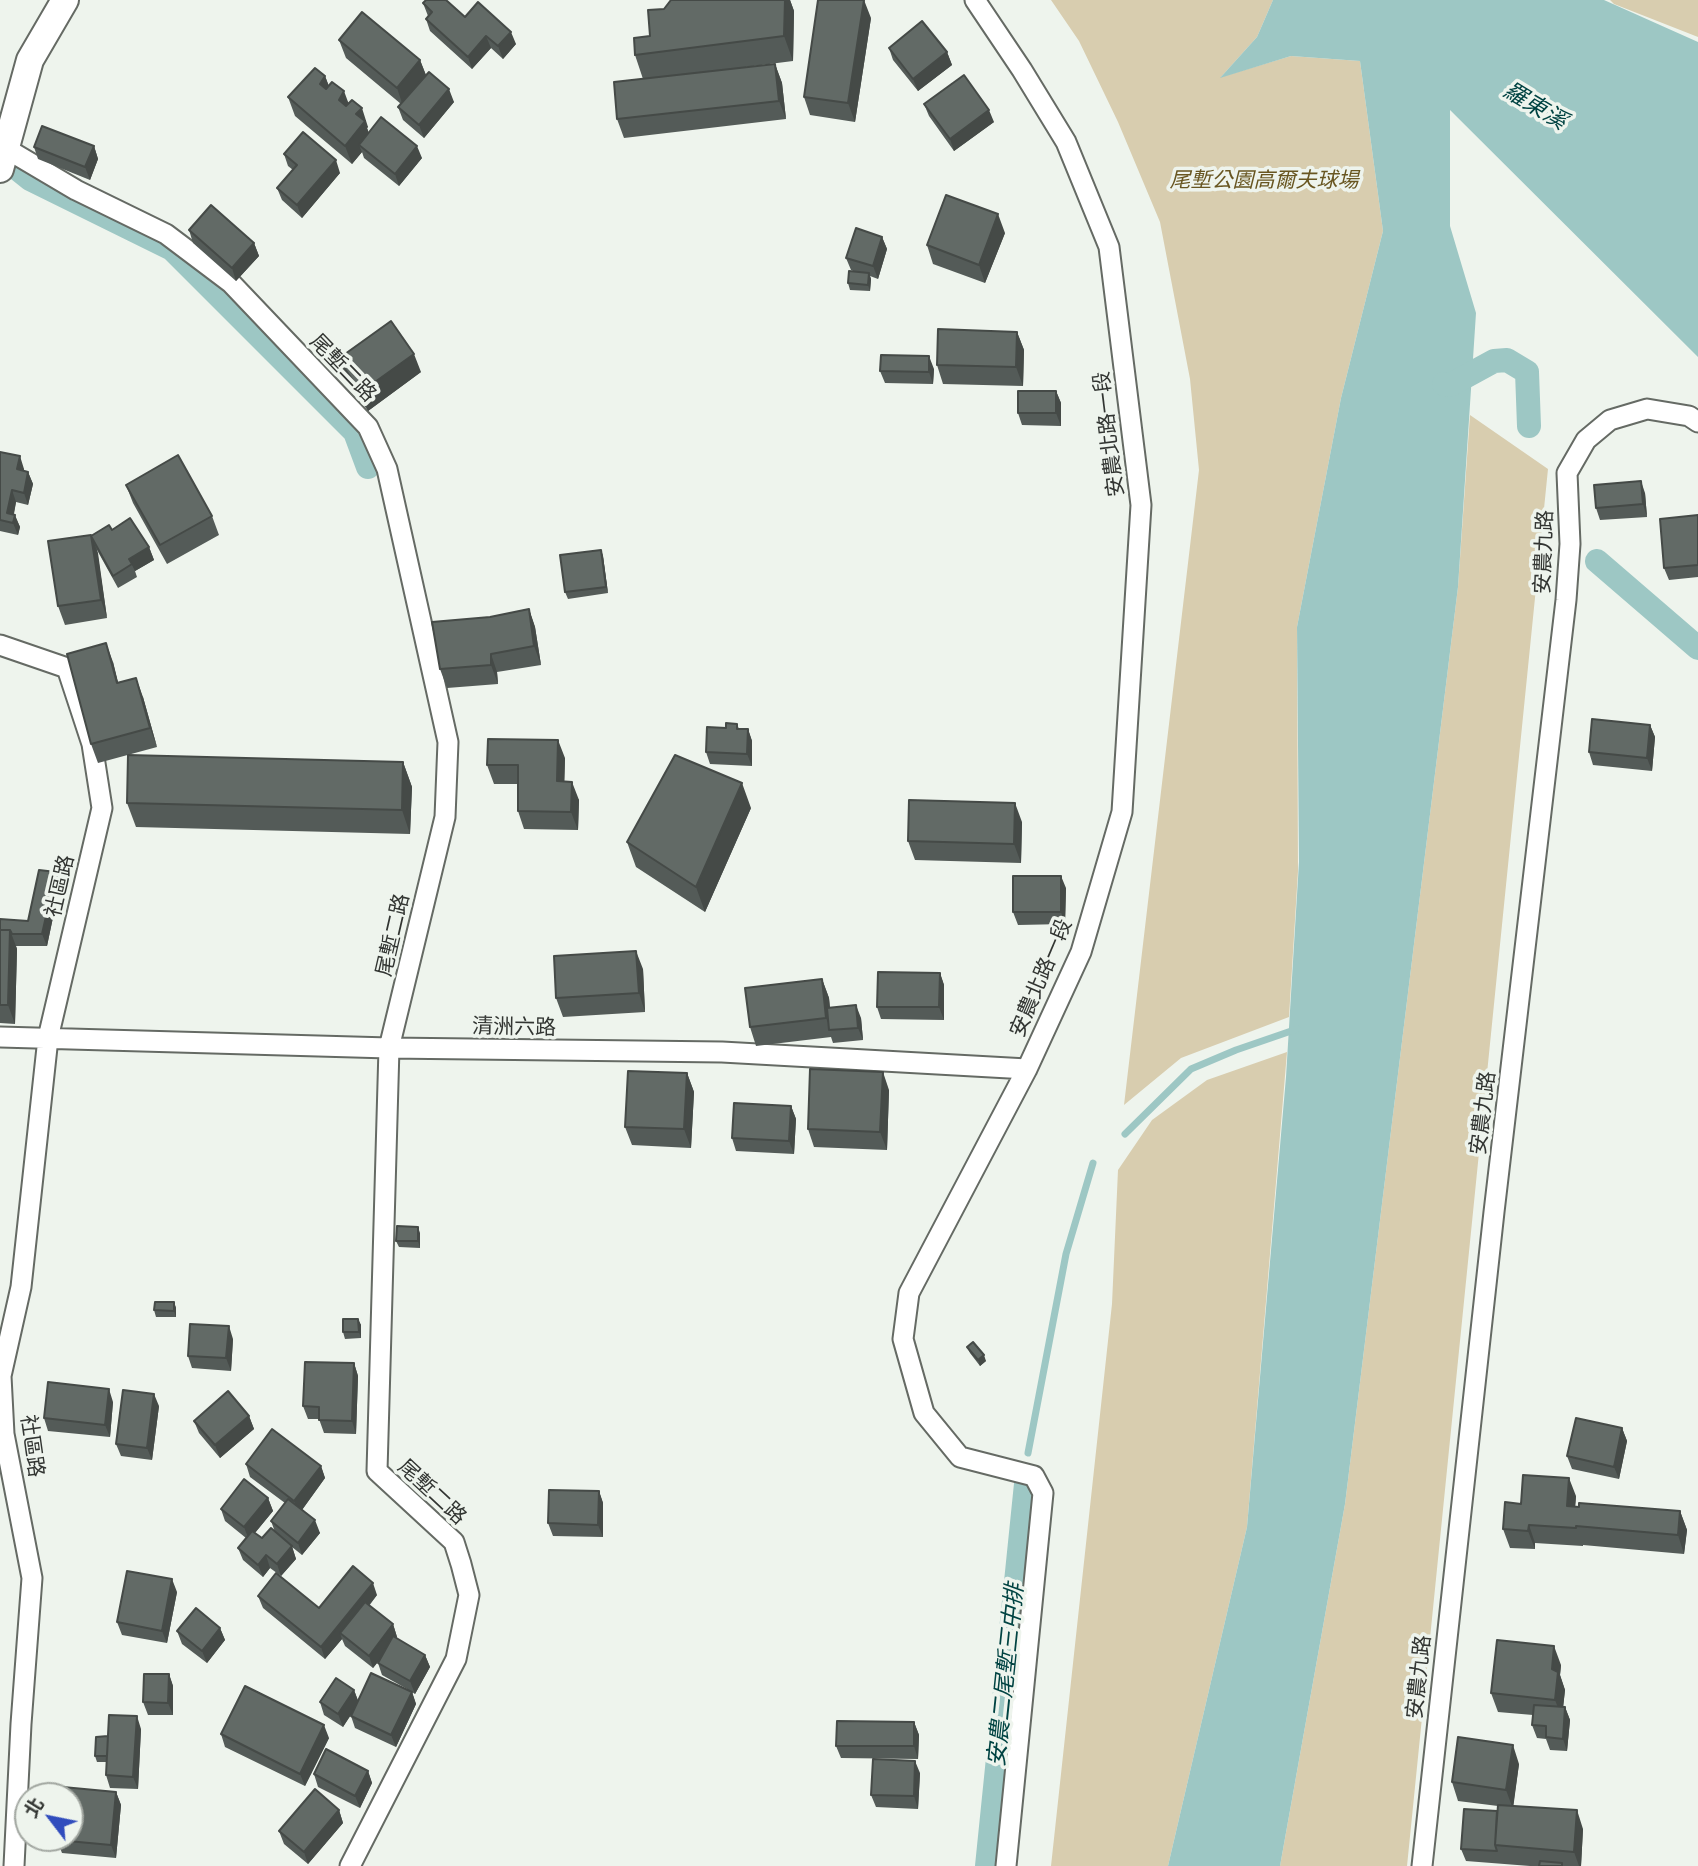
<!DOCTYPE html>
<html>
<head>
<meta charset="utf-8">
<style>
	body { margin:0 }
	#map { position:relative; width:1698px; height:1866px; overflow:hidden; background:#eef4ed; font-family:"Playfair Display","Noto Sans TC",serif }
	canvas { display:block }
	.north { position:absolute; left:14px; top:1782px; width:70px; height:70px; box-sizing:border-box; background:#eef4ed; border:2px solid #a3a8a2; border-radius:50%; rotate:302deg; font-size:19px; font-weight:700; line-height:28px; text-align:center; color:#323532 }
	.north::after { content:''; display:block; margin:auto; width:24px; height:32px; background:#304cbd; clip-path:polygon(50% 0,100% 100%,50% 72%,0 100%) }
</style>
</head>
<body>
<div id="map">
<canvas width="1698" height="1866"></canvas>
<div class="north">北</div>
</div>
<script>
const ctx = document.querySelector('canvas').getContext('2d');
ctx.lineJoin = 'round';
function fillPath(path, color) { ctx.fillStyle = color; ctx.fill(path, 'evenodd'); }
function stroke(path, color, width, dash) { ctx.strokeStyle = color; ctx.lineWidth = width; ctx.lineCap = dash ? 'butt' : 'round'; ctx.setLineDash(dash || []); ctx.stroke(path); }
function label(font, color, halo, rows, align = 'center') {
  ctx.font = font + ' "Playfair Display","Noto Sans TC",serif'; ctx.lineWidth = 7; ctx.setLineDash([]); ctx.textBaseline = 'middle'; ctx.strokeStyle = halo; ctx.fillStyle = color; for (const [text, x, y, turn = 0] of rows) {
    ctx.save(); ctx.translate(x, y); ctx.rotate((+turn || 0) * Math.PI / 180); ctx.textAlign = isNaN(turn) ? turn : align; if (halo) ctx.strokeText(text, 0, 0); ctx.fillText(text, 0, 0); ctx.restore();
  }
}
fillPath(new Path2D(`
	M1051,0H1273L1257,37L1221,77L1291,56L1360,61L1383,231L1341,398L1297,627L1298,871L1289,1017L1181,1058L1124,1105L1199,470L1190,379L1160,222L1118,122L1079,41Z
	M1610,0H1698V37L1614,4Z
	M1470,415L1548,469L1407,1866H1280L1345,1504L1458,587Z
	M1287,1052L1247,1527L1168,1866H1051L1112,1304L1118,1170L1152,1120L1207,1080Z`), '#d8cdaf');
fillPath(new Path2D(`
	M1273,0H1604L1698,42V357L1450,110V226L1476,313L1458,587L1345,1504L1280,1866H1168L1247,1527L1286,1077L1299,862L1297,627L1341,398L1383,231L1360,61L1291,56L1220,78L1257,37Z`), '#9dc7c4');
stroke(new Path2D(`
	M1125,1134L1191,1069L1236,1050L1297,1029
	M1028,1453L1066,1254L1093,1163`), '#9dc7c4', 7);
stroke(new Path2D(`
	M0,155L30,179L172,249L355,432L368,467
	M1444,384L1450,385L1494,361L1507,360L1527,372L1529,426
	M1597,561L1698,648
	M987,1866L1026,1484`), '#9dc7c4', 24);
const street = new Path2D(`
	M975,0L1022,70L1066,142L1109,247L1141,505L1122,812L1081,952L1027,1069L909,1293L903,1339L924,1413L960,1457L1034,1476L1043,1493L1006,1866
	M0,143L5,148L76,190L166,234L231,283L368,427L387,469L448,742L445,817L389,1048L377,1471L454,1542L461,1564L469,1595L456,1659L350,1866
	M0,645L67,668L92,744L102,808L48,1038L21,1287L1,1376L4,1434L32,1578L21,1724L14,1866
	M0,1037L389,1048L722,1052L1027,1069
	M1422,1866L1494,1212L1566,600L1570,544L1567,473L1586,440L1610,420L1647,409L1689,416L1698,422`);
const secondary = new Path2D(`
	M0,169L30,60L65,0`);
stroke(street, '#656a64', 23);
stroke(secondary, '#656a64', 30);
stroke(street, '#fff', 19);
stroke(secondary, '#fff', 26);
fillPath(new Path2D(`
	M671,0H790L794,11L793,61L714,71L775,64L782,83L786,119L624,138L617,119L643,79L635,55L650,36L664,9Z
	M423,3L465,17L516,44L503,59L491,48L472,69L430,31L426,19L428,16Z
	M871,18L855,122L810,115L804,97Z
	M339,40L420,60L426,75L454,102L424,138L403,120L398,107L401,104L346,58Z
	M889,48L947,52L952,65L918,91L893,60Z
	M325,76L329,86L349,103L368,127L367,128L369,133L422,158L399,186L364,158L362,152L352,164L295,116L288,97Z
	M924,104L994,122L954,151L929,116Z
	M94,146L98,159L90,180L38,159L34,147Z
	M284,154L340,173L302,218L282,200L277,188L293,170L288,166Z
	M189,230L254,243L259,256L236,281L193,243Z
	M1005,233L985,283L933,264L927,245Z
	M882,237L887,249L878,279L870,276L871,279L870,291L850,290L848,283L855,272L851,270L846,258Z
	M1017,332L1024,350L1023,386L943,384L937,365Z
	M338,359L421,372L368,411L345,378Z
	M934,369L933,384L885,383L880,371Z
	M1056,391L1061,403V426L1022,425L1018,413Z
	M0,453L24,469V471L28,472L33,484L28,505L16,502L14,514L20,527L18,535L0,531Z
	M126,485L212,516L219,535L167,564L133,503Z
	M1645,493L1647,517L1600,520L1596,508Z
	M1698,515V577L1669,580L1664,568Z
	M112,530L149,547L154,560L135,571L137,577L118,588L97,550L107,618L65,625L58,606L91,536Z
	M601,550L603,556L608,593L568,599L565,592Z
	M529,609L535,627L541,665L497,672L498,684L447,688L440,669L490,617Z
	M113,662L118,683L143,697L157,747L98,763L91,744Z
	M737,724L739,729H748L752,741V766L710,764L706,752L726,728Z
	M1650,725L1655,737L1652,771L1593,765L1589,752Z
	M565,758L564,782L579,800L578,830L524,829L518,811V784H494L487,765Z
	M403,762L412,787L410,834L136,827L127,803Z
	M751,808L705,912L636,867L627,842Z
	M1022,822L1021,863L915,860L908,841Z
	M60,884L47,946H16L17,949L15,1024L0,1023V919L28,921Z
	M1066,888L1065,924L1018,925L1013,912Z
	M643,969L645,1012L563,1017L556,998Z
	M940,973L944,985V1020L881,1019L877,1007Z
	M822,979L829,998L830,1008L861,1018L863,1040L833,1043L831,1037L756,1046L750,1027Z
	M687,1073L694,1092L691,1148L632,1145L625,1127Z
	M889,1090L887,1150L814,1147L808,1129Z
	M791,1106L796,1119L794,1154L736,1151L732,1138Z
	M420,1233V1248L399,1247L396,1241Z
	M174,1302L176,1308V1317H156L154,1310Z
	M358,1319L361,1325V1338L345,1339L343,1332Z
	M233,1339L231,1371L192,1368L188,1356Z
	M967,1347L986,1361L980,1366L970,1353Z
	M354,1363L358,1376L356,1434L324,1433L319,1419H308L303,1406Z
	M113,1402L110,1437L48,1431L44,1418Z
	M159,1406L152,1460L121,1456L116,1444Z
	M249,1416L254,1429L220,1458L199,1433L194,1421Z
	M1622,1428L1627,1441L1619,1479L1572,1469L1567,1456Z
	M246,1464L321,1466L325,1478L302,1510L320,1533L302,1555L292,1547L296,1559L281,1576L270,1568L263,1577L243,1560L238,1548L246,1538L225,1521L221,1509L268,1498L273,1511L255,1533L262,1538L275,1532L271,1521L285,1503L250,1477Z
	M599,1491L603,1503V1537L553,1536L548,1523Z
	M1576,1496L1575,1506L1680,1511L1687,1530L1684,1554L1583,1545V1546L1535,1543V1549L1510,1548L1503,1529L1521,1504Z
	M177,1592L167,1643L122,1635L117,1622Z
	M377,1595L369,1606L393,1624L397,1637L396,1638L425,1655L430,1667L415,1694L412,1692L416,1704L396,1747L355,1728L351,1716L352,1712L343,1727L324,1715L320,1702L354,1690L358,1701L407,1689L382,1675L378,1663V1662L373,1668L345,1646L342,1639L325,1659L263,1608L258,1596L319,1608Z
	M220,1628L225,1640L207,1663L182,1644L177,1631Z
	M1561,1665L1560,1675L1565,1690L1563,1707H1565L1570,1720L1567,1751L1550,1750L1546,1739L1537,1738L1532,1725L1533,1715L1498,1712L1491,1693Z
	M169,1674L173,1686V1715H148L143,1702Z
	M914,1722L919,1735L918,1759L841,1758L836,1746Z
	M141,1729L138,1789L110,1788L106,1775V1762H97L95,1756Z
	M221,1734L329,1738L305,1786L225,1747Z
	M1519,1764L1513,1806L1583,1829L1581,1866H1530L1466,1861L1461,1849L1497,1811L1498,1806L1458,1801L1452,1782Z
	M368,1771L372,1783L360,1808L318,1787L314,1774Z
	M920,1773L918,1809L876,1807L871,1795Z
	M116,1792L121,1805L116,1858L62,1853L57,1840Z
	M339,1810L343,1823L308,1864L284,1844L279,1831Z`), '#545b58');
fillPath(new Path2D(`
	M785,0H790L794,11L793,61L784,36Z
	M864,0L871,18L855,122L848,103Z
	M511,32L516,44L503,59L498,46Z
	M486,36L491,48L472,69L468,57Z
	M947,52L952,65L918,91L913,79Z
	M420,60L427,78L403,106L397,88Z
	M775,64L782,83L786,119L779,101Z
	M325,76L332,95L320,84Z
	M449,89L454,102L424,138L419,125Z
	M344,91L351,110L339,100Z
	M362,108L368,127L367,128L371,140L359,145L362,152L352,164L345,146L356,114Z
	M989,110L994,122L954,151L950,139Z
	M94,146L98,159L90,180L85,167Z
	M417,146L422,158L399,186L395,174Z
	M336,160L340,173L302,218L297,205Z
	M998,214L1005,233L985,283L979,265Z
	M882,237L887,249L878,279L873,266Z
	M254,243L259,256L236,281L232,268Z
	M869,273L871,279L870,291L868,285Z
	M1017,332L1024,350L1023,386L1016,367Z
	M414,354L421,372L368,411L361,392Z
	M929,356L934,369L933,384L929,372Z
	M1056,391L1061,403V426L1056,413Z
	M20,456L24,469L21,482L17,469Z
	M28,472L33,484L28,505L24,493Z
	M1641,481L1645,493L1647,517L1643,504Z
	M12,490L16,502L12,522L7,513Z
	M15,515L20,527L18,535L13,523Z
	M91,535L98,553L107,618L101,600Z
	M149,547L154,560L135,571L129,559Z
	M601,550L603,556L608,593L606,587Z
	M529,609L535,627L541,665L534,646Z
	M106,643L113,662L123,702L117,683Z
	M491,654L497,672L498,684L491,665Z
	M136,678L143,697L157,747L150,728Z
	M1650,725L1655,737L1652,771L1647,758Z
	M748,729L752,741V766L747,754Z
	M558,740L565,758L564,800L557,781Z
	M403,762L412,787L410,834L402,810Z
	M572,782L579,800L578,830L571,812Z
	M742,783L751,808L705,912L696,887Z
	M1015,803L1022,822L1021,863L1014,844Z
	M56,872L60,884L47,946L42,934Z
	M1061,876L1066,888L1065,924L1061,912Z
	M10,930L17,949L15,1024L8,1005Z
	M636,951L643,969L645,1012L639,993Z
	M940,973L944,985V1020L939,1007Z
	M822,979L829,998L832,1030H831L826,1018Z
	M856,1005L861,1018L863,1040L858,1028Z
	M883,1072L889,1090L887,1150L880,1132Z
	M687,1073L694,1092L691,1148L684,1129Z
	M791,1106L796,1119L794,1154L789,1141Z
	M418,1227L420,1233V1248L418,1241Z
	M174,1302L176,1308V1317L174,1311Z
	M358,1319L361,1325V1338L359,1332Z
	M229,1326L233,1339L231,1371L226,1358Z
	M984,1355L986,1361L980,1366L978,1360Z
	M354,1363L358,1376L356,1434L352,1421Z
	M109,1389L113,1402L110,1437L105,1425Z
	M154,1394L159,1406L152,1460L147,1448Z
	M249,1416L254,1429L220,1458L215,1445Z
	M1622,1428L1627,1441L1619,1479L1614,1467Z
	M321,1466L325,1478L299,1514L294,1501Z
	M1569,1478L1576,1496L1574,1524L1567,1506Z
	M599,1491L603,1503V1537L598,1525Z
	M268,1498L273,1511L249,1540L244,1527Z
	M1680,1511L1687,1530L1684,1554L1678,1535Z
	M315,1520L320,1533L302,1555L298,1543Z
	M1529,1525L1535,1543V1549L1528,1531Z
	M292,1546L296,1559L281,1576L277,1564Z
	M266,1555L270,1568L263,1577L258,1565Z
	M172,1579L177,1592L167,1643L162,1631Z
	M373,1583L377,1595L344,1636L340,1633L342,1639L325,1659L321,1647Z
	M393,1624L397,1637L373,1668L369,1656Z
	M220,1628L225,1640L207,1663L202,1651Z
	M1554,1646L1561,1665L1560,1675L1565,1690L1562,1718L1555,1700L1552,1669Z
	M425,1655L430,1667L415,1694L410,1681Z
	M169,1674L173,1686V1715L168,1703Z
	M354,1690L359,1703L343,1727L338,1714Z
	M412,1692L416,1704L396,1747L391,1735Z
	M1565,1707L1570,1720L1567,1751L1563,1739Z
	M137,1716L141,1729L138,1789L133,1777Z
	M914,1722L919,1735L918,1759L914,1746Z
	M324,1725L329,1738L305,1786L300,1774Z
	M1513,1745L1519,1764L1513,1809L1506,1790Z
	M915,1761L920,1773L918,1809L914,1796Z
	M368,1771L372,1783L360,1808L355,1796Z
	M116,1792L121,1805L116,1858L111,1845Z
	M339,1810L343,1823L308,1864L304,1852Z
	M1577,1810L1583,1829L1581,1866H1579L1574,1852Z`), '#454a47');
const building = new Path2D(`
	M426,0H446L465,17L478,2L511,32L498,46L486,36L468,57L426,19L432,12L423,3Z
	M671,0H785L784,36L635,55L634,38L650,36L648,10L664,9Z
	M818,0H864L848,103L804,97Z
	M362,12L420,60L397,88L339,40Z
	M922,21L947,52L913,79L889,48Z
	M775,64L779,101L617,119L614,82Z
	M315,68L325,76L320,84L326,89L332,82L344,91L339,100L346,106L352,100L362,108L356,114L365,121L345,146L288,97Z
	M429,72L449,89L419,125L398,107Z
	M964,75L989,110L950,139L924,104Z
	M381,117L417,146L395,174L359,145Z
	M42,126L94,146L85,167L34,147Z
	M303,132L336,160L297,205L277,188L297,165L284,154Z
	M946,195L998,214L979,265L927,245Z
	M211,205L254,243L232,268L189,230Z
	M856,228L882,237L873,266L846,258Z
	M849,271L869,273L868,285L848,283Z
	M391,321L414,354L361,392L338,359Z
	M938,329L1017,332L1016,367L937,365Z
	M881,355L929,356V372L880,371Z
	M1018,391H1056V413H1018Z
	M0,452L20,456L17,469L28,472L24,493L12,490L7,513L15,515L13,523L0,520Z
	M178,455L212,516L160,545L126,485Z
	M1641,481L1643,504L1596,508L1594,485Z
	M1698,515V565L1664,568L1660,519Z
	M130,518L149,547L129,559L132,564L113,576L91,536L109,525L112,530Z
	M91,535L101,600L58,606L48,541Z
	M601,550L606,587L565,592L560,555Z
	M529,609L534,646L491,654V665L440,669L432,622L490,617Z
	M106,643L117,683L136,678L150,728L91,744L67,654Z
	M1592,719L1650,725L1647,758L1589,752Z
	M726,723L737,724V729H748L747,754L706,752L707,727L726,728Z
	M488,739L558,740L557,781L572,782L571,812L518,811V765H487Z
	M128,755L403,762L402,810L127,803Z
	M675,755L742,783L696,887L627,842Z
	M909,800L1015,803L1014,844L908,841Z
	M39,870L56,872L42,934H12L10,930H0V919L28,921Z
	M1013,876H1061V912H1013Z
	M0,930H10L8,1005H0Z
	M636,951L639,993L556,998L554,956Z
	M878,972L940,973L939,1007H877Z
	M822,979L826,1018L750,1027L745,988Z
	M856,1005L858,1028L829,1030L827,1008Z
	M810,1069L883,1072L880,1132L808,1129Z
	M628,1071L687,1073L684,1129L625,1127Z
	M734,1103L791,1106L789,1141L732,1138Z
	M397,1226L418,1227V1241H396Z
	M155,1302H174V1311L154,1310Z
	M343,1319H358L359,1332H343Z
	M190,1324L229,1326L226,1358L188,1356Z
	M973,1342L984,1355L978,1360L967,1347Z
	M305,1362L354,1363L352,1421L319,1420V1407L303,1406Z
	M48,1382L109,1389L105,1425L44,1418Z
	M123,1390L154,1394L147,1448L116,1444Z
	M228,1391L249,1416L215,1445L194,1421Z
	M1576,1418L1622,1428L1614,1467L1567,1456Z
	M272,1429L321,1466L294,1501L246,1464Z
	M1523,1475L1569,1478L1567,1506L1579,1507V1503L1680,1511L1678,1535L1576,1526V1528L1529,1525L1528,1531L1503,1529L1505,1502L1521,1504Z
	M244,1479L268,1498L244,1527L221,1509Z
	M549,1490L599,1491L598,1525L548,1523Z
	M288,1499L315,1520L298,1543L271,1521Z
	M271,1528L292,1546L277,1564L266,1555L258,1565L238,1548L252,1531L262,1538Z
	M353,1566L373,1583L321,1647L258,1596L276,1573L319,1608Z
	M127,1571L172,1579L162,1631L117,1622Z
	M365,1602L393,1624L369,1656L340,1633Z
	M196,1608L220,1628L202,1651L177,1631Z
	M393,1636L425,1655L410,1681L378,1663Z
	M1497,1640L1554,1646L1552,1669L1558,1672L1555,1700L1491,1693Z
	M371,1673L412,1692L391,1735L351,1716Z
	M144,1674H169L168,1703L143,1702Z
	M336,1678L354,1690L338,1714L320,1702Z
	M245,1686L324,1725L300,1774L221,1734Z
	M1534,1705L1565,1707L1563,1739L1546,1737V1726L1532,1725Z
	M109,1715L137,1716L133,1777L106,1775Z
	M837,1721L914,1722V1746H836Z
	M108,1736L107,1756H95L96,1737Z
	M1458,1737L1513,1745L1506,1790L1452,1782Z
	M326,1749L368,1771L355,1796L314,1774Z
	M873,1759L915,1761L914,1796L871,1795Z
	M63,1787L116,1792L111,1845L57,1840L58,1838H70V1796H62Z
	M315,1789L339,1810L304,1852L279,1831Z
	M1498,1805L1577,1810L1574,1852L1495,1845Z
	M1464,1809L1497,1811L1495,1845L1497,1851L1461,1849Z
	M1540,1861L1562,1863V1866H1539Z`);
fillPath(building, '#626a66');
stroke(building, '#454a47', 2);
label('italic 21px', '#685621', '#eef4ed', [
	["尾塹公園高爾夫球場",1264,180]
]);
label('21px', '#323532', '#eef4ed', [
	["尾塹二路",343,368,46],
	["安農北路一段",1109,434,-97],
	["安農九路",1544,552,-88],
	["社區路",60,886,-77],
	["尾塹二路",393,935,-77],
	["安農北路一段",1041,978,-67],
	["清洲六路",514,1027,1],
	["安農九路",1483,1113,-83],
	["社區路",32,1446,82],
	["尾塹二路",432,1492,43],
	["安農九路",1419,1677,-84]
]);
label('italic 23px', '#004342', '#eef4ed', [
	["羅東溪",1535,106,31],
	["安農二尾塹三中排",1006,1675,-84]
]);
</script>
</body>
</html>
